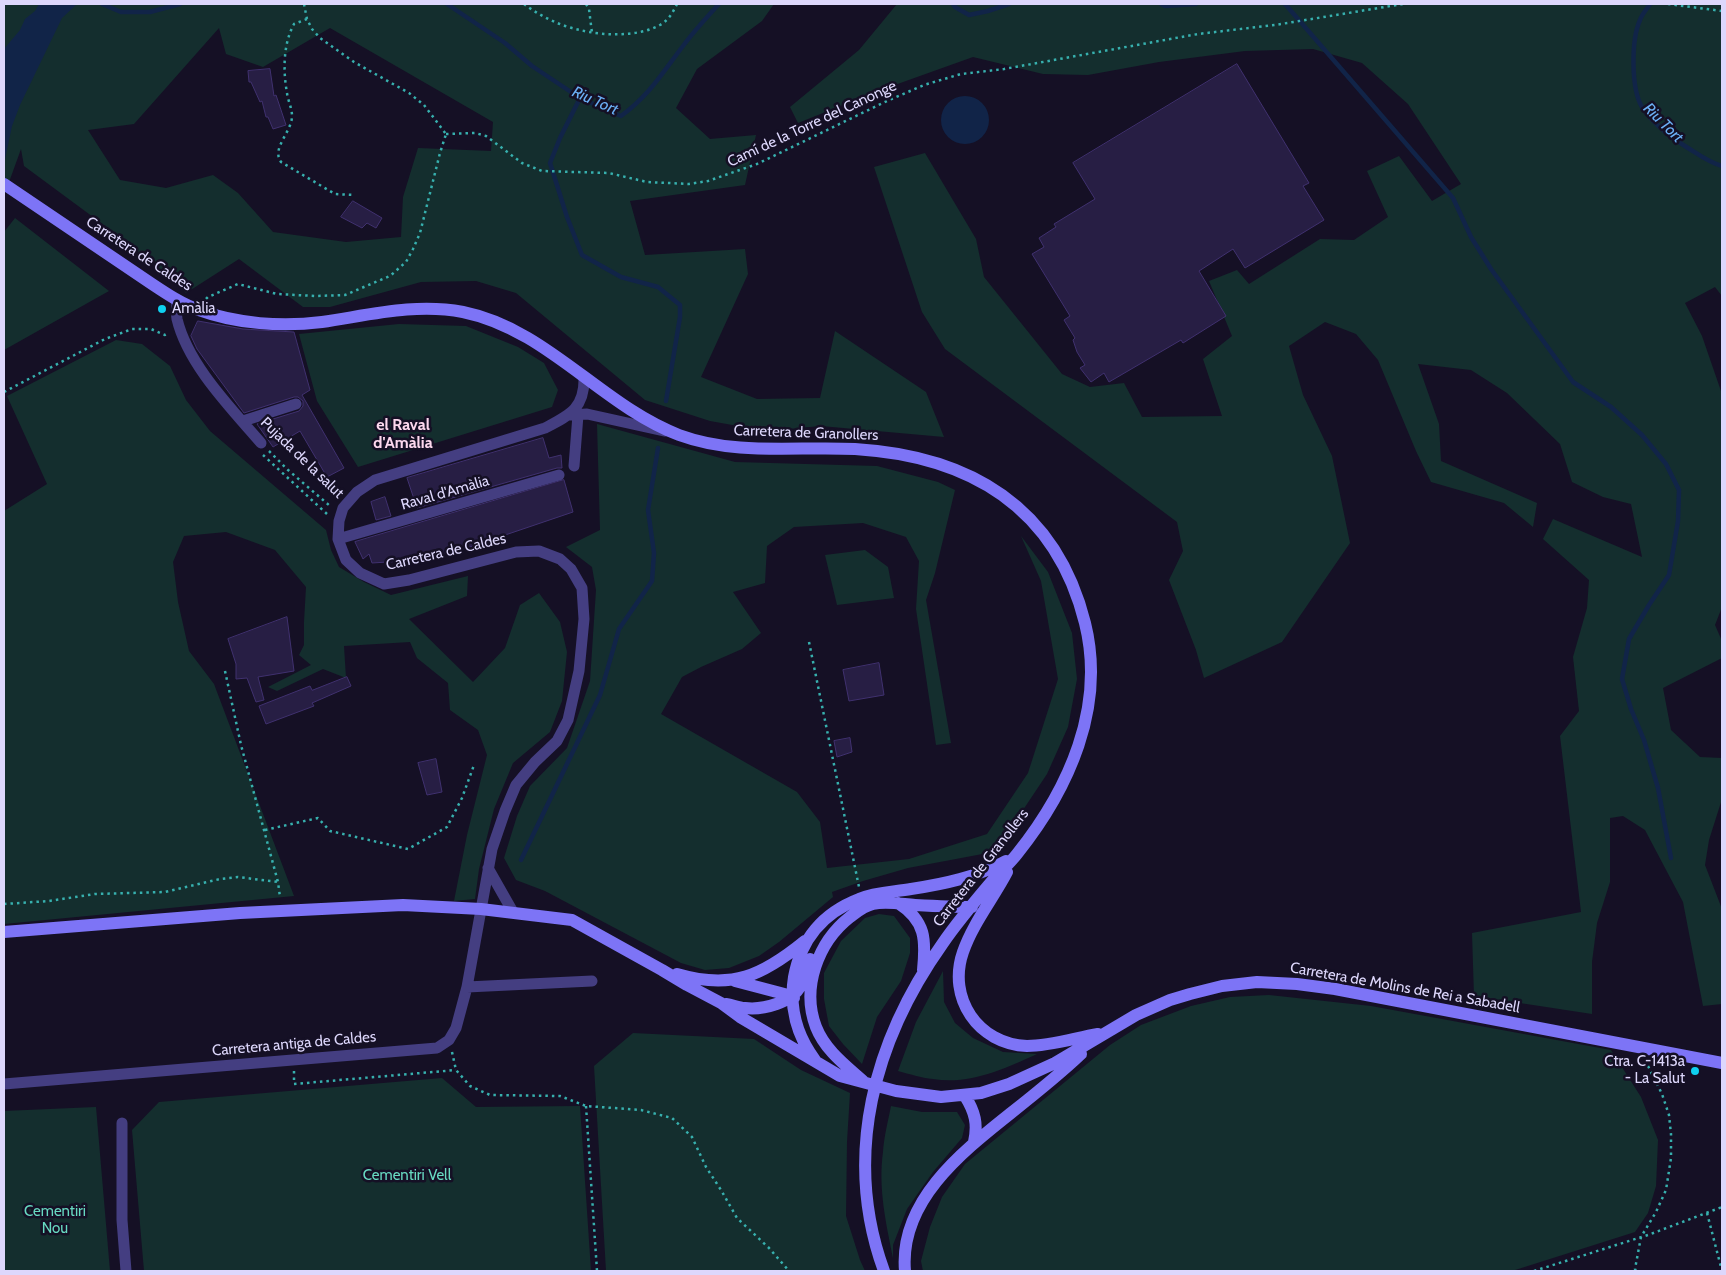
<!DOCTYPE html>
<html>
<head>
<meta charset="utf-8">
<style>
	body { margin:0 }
	#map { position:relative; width:1726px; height:1275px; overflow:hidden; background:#151025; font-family:Cabin,sans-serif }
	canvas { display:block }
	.frame { position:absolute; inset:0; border:5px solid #ddd7fc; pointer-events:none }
</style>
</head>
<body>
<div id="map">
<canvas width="1726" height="1275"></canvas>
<div class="frame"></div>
</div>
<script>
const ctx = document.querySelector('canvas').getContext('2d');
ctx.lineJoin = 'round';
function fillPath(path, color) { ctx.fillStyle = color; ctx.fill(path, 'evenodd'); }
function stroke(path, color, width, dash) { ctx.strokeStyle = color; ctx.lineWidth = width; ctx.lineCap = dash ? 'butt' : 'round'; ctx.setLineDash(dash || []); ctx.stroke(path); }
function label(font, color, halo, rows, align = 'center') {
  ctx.font = font + ' Cabin,sans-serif'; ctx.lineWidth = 5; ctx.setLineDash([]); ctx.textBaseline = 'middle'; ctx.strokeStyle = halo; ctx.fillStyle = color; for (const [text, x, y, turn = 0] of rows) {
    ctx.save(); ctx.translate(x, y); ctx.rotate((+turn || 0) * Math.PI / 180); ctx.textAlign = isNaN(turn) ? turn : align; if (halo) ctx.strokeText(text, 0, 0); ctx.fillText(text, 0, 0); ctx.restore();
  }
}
fillPath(new Path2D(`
	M4,4H774L762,21L697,69L676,108L710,139L756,135L745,185L630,201L645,255L745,249L748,274L701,377L757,399L820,398L835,331L926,392L944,437L821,426L766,431L710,421L645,400L516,293L476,281L421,282L330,307H303L239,259L186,293L112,231L24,166L21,149L4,196ZM219,28L226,54L263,67L330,28L493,122L491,151L418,148L403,197L401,237L346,242L273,232L238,193L213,175L166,188L120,180L88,130L134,124Z
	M897,4H1722V296L1715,287L1685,303L1702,336L1722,394V607L1715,625L1722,641V658L1663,688L1671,730L1700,757L1722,758V799L1709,840L1705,865L1722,909V1004L1703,1006L1683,902L1645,830L1623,816L1610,818V882L1597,923L1592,962V1014L1474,996L1472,933L1581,912L1560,736L1579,711L1573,657L1587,608L1589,580L1543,539L1553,519L1642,557L1631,504L1603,497L1572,482L1560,444L1507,393L1471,370L1418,364L1439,424L1441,461L1537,503L1533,527L1504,503L1431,482L1416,451L1378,360L1356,334L1325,322L1289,346L1303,395L1332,456L1350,543L1282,642L1204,678L1196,650L1169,580L1183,551L1177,522L945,349L922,312L874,167L925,153L976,239L984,277L1062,374L1090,387L1124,383L1142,417L1222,416L1203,359L1232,336L1209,281L1237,270L1249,284L1320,239L1354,240L1388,217L1367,171L1399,156L1432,201L1461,184L1408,104L1362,63L1313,49L1245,51L1159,62L1088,75L1043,74L973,57L878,91L798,123L790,107L859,50Z
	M15,218L109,291L4,350V232Z
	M399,324L466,326L518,347L544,363L558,390L552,407L358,467L317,401L299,334Z
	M116,340L142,344L170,366L186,400L210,431L326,530L331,550L339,567L364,582L391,595L468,576L467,596L409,619L473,682L505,648L520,605L539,593L560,622L567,652L562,701L550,732L513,763L494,809L479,869L475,899L454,901L467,835L487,755L478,730L450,710L448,683L417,658L410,642L344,646L346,678L323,669L277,691L268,687L311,665L299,655L304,645V622L306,587L275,550L226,532L184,536L173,562L178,602L189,651L214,684L294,896L4,924V511L47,484L7,396Z
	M597,424L735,462L877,466L938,482L955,490L935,573L926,600L951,743L936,745L916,609L919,561L906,537L863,523L794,527L767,546L765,583L733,592L761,633L742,649L701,667L682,677L661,714L797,792L820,822L827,868L909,859L987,834L1028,773L1058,679L1041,581L1021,536L1048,572L1072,633L1077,679L1068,727L1047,774L1015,822L993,852L908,868L863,881L832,892L833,897L779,942L759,956L729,968L705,970L681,963L545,891L516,880L504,858L517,816L530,786L567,748L590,681L596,590L592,567L566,547L600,530Z
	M865,550L888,567L894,598L837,605L825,555Z
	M879,914L894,916L910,938V953L901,981L877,1017L862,1064L843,1044L829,1026L824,999V973L841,941L865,918Z
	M943,971L944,1002L955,1023L973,1038L1003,1052L1037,1054C1004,1069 970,1085 933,1079C921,1078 910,1074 898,1071L916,1022Z
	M1269,995L1371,1006L1611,1050L1641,1097L1658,1140L1656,1186L1648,1213L1635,1232L1512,1271H923L921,1261L930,1227L942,1197L965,1164L1110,1045L1141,1025L1191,1006L1230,997Z
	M633,1033L754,1039L801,1070L850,1093L847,1142L846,1216L860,1260L865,1271H606L594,1066Z
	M442,1078L476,1107L580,1106L591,1271H144L132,1130L159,1102Z
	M891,1106L922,1112H957L965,1125L962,1138L933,1172L907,1209L893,1245V1258C886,1223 878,1188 883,1152C884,1137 888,1121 891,1106Z
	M96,1107L110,1271H4V1111Z`), '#142e2e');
fillPath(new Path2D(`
	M39,4H77L62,18L20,105L12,126L4,164V49L20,30L25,19L35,11Z
	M941 120a24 24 0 1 1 48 0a24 24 0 1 1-48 0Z`), '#112448');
stroke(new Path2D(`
	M102,4L121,12H150L180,4
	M447,4L505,43L532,66L580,98L621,116C649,96 663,72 683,46C694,31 707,17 719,4
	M953,4L955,7L969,15L988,11L1009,4
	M1161,4L1165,6L1196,4
	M1285,4L1453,198L1471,237L1491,269L1573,382L1611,407L1642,435L1666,464L1679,490L1678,521L1669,575L1649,605L1629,639L1622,679L1631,709L1644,740L1658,788L1671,858
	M1650,4C1647,9 1642,14 1640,20C1631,40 1631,89 1642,107C1653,124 1672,138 1688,148C1699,155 1710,163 1722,166
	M580,98L560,138L550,163L567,217L582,255L621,277L658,287L680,305V317L666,401
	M521,860L600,695L619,629L652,581L654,553L648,510L658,448`), '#112448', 4.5);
const building = new Path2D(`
	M1237,64L1309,183L1303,186L1324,220L1245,268L1233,249L1199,271L1226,316L1183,343L1181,340L1109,382L1104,373L1091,382L1080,368L1085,365L1077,352L1073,340L1075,338L1064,320L1070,316L1032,254L1044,247L1039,238L1056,227L1054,224L1095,199L1073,163Z
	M270,69L274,96L276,95L286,125L273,129L268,117H266L262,101L260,102L251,82H249L248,71Z
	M353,201L382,218L376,228L367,223L362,228L341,217Z
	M198,321L243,329L294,332L310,390L302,395L344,468L327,477L300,431L273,447L257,424L299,411L303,406V401L298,397H294L244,413L197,349L191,336Z
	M543,438L549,458L561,455L562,468H557L417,508L407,478Z
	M564,480L573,512L461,550L403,561L372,563L369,554L363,559L355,542Z
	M385,497L391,516L376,520L371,502Z
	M287,617L294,671L258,677L264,700L256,702L247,678L236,679V664L228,639Z
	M879,663L884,695L849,701L843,670Z
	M347,677L351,686L312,703L314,706L266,724L259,706L310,686L312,690Z
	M850,738L852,752L837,757L834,741Z
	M436,759L442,792L427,795L418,763Z`);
fillPath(building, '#271e44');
stroke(building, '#40316f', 1);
stroke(new Path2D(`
	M304,4L307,19L312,29L320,38L354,62L409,93L424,105L446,134
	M524,4C540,16 560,26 580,30C604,36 638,37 660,25C669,20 673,12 677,4
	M586,4L589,9L592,33
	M1668,4L1722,11
	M307,19L294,24C283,44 283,71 287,93C288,101 292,108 292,116C292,132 271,148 281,162L335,194L354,195
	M446,134L475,133L486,136L522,163L542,171L609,173L647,182L689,184L708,181L757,164L887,101L924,85L961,74L1004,69L1198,34L1275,25L1403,4
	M206,299L208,297L238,284L277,294L315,296L345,295L390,276L406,262L413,249L420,233L440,153L446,134
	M4,392L105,339L132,329H151L165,335L169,333
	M269,451L288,470L330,506
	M263,455L327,514
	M809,642L859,887
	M225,671L241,745L278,882L280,897
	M265,830L318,818L330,831L408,849L447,827L462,798L474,765
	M4,904L49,901L95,894L165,892L220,879L238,877L278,882
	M452,1052L456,1070L470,1086L490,1095L560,1096L586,1106L641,1110L672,1118L692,1137L706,1167L721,1190L737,1218L769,1248L789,1271
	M294,1071V1084L456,1070
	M586,1106L597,1271
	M1707,1213L1722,1271
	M1534,1271L1648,1235L1722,1207
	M1636,1271L1635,1269L1641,1237L1656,1212L1666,1190L1671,1158V1134L1669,1115L1662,1094L1646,1062`), '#37b0ae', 2.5, [2.5, 4]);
stroke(new Path2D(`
	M177,300C177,306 176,313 177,319C188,365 231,408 261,443
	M570,415L587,414L664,431
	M243,421L296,404
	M574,466L578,415
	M338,539L559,475
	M488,868L513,912
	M467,987L592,981
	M4,1084L437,1048L449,1040L456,1028L467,987L492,849L505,811L516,785L535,762L557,741L568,720L579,671L584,619L582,588L571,569L560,559L539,551L516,552L409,580L384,584L360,573L346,560L338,539L339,521L343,508L357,492L375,480L545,428C570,415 585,408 584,377
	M122,1123V1220L126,1271`), '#443e81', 11);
stroke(new Path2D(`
	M4,184L152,284C167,294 182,304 199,310C237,324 282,327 322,322C370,315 415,303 463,312C547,329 601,405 679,435C736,456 796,446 855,449C970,456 1056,507 1085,623C1106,707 1069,789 1017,854C1010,863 1001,871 993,880C976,900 958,921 943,943C874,1040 842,1156 884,1271
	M1007,872C993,899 973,923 963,952C947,998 978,1044 1027,1046C1050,1046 1075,1038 1098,1034
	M898,903C926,921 926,940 923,970
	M4,932L240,913L403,905L481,909L572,920L662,970L687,985L721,1003L740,1017L840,1076L896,1091L941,1097L981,1093L1009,1084L1055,1063L1136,1015L1170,1000L1190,994L1222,986L1257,982L1297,984L1335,989L1722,1063
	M677,974C732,990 762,976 805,941
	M735,981L792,996L794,998
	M726,1004C733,1005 739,1008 745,1008C763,1010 792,1003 801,985C805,977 806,968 810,959
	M815,1060C797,1036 789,1007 794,977C801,939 823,913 859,899C875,892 894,892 911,889C944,884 977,877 1006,861
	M863,1081C845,1065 825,1050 816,1027C801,988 818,942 850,917C857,912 864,906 873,904C886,901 901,904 915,905C934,906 953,907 972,907
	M965,1096C975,1112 978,1124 974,1142
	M905,1271C899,1201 962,1152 1011,1113C1035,1094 1059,1075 1081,1054`), '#7d74f6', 12);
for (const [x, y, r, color] of [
	[162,309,5,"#0fd0f0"],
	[1695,1071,5,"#0fd0f0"]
]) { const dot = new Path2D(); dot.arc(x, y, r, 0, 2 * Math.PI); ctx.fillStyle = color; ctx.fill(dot); stroke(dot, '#151025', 2); }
label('15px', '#ddd7fc', '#151025', [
	["Camí de la Torre del Canonge",812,124,-25],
	["Carretera de Caldes",139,254,33],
	["Carretera de Granollers",806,433,2],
	["Pujada de la salut",302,458,44],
	["Raval d'Amàlia",445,493,-16],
	["Carretera de Caldes",446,552,-13],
	["Carretera de Granollers",981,868,-52],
	["Carretera de Molins de Rei a Sabadell",1405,988,10],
	["Carretera antiga de Caldes",294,1044,-5]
]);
label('15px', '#ddd7fc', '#151025', [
	["Amàlia",172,309],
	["Ctra. C-1413a",1685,1062,"right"],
	["- La Salut",1685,1079,"right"]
], 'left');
label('15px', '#67d9c1', '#151025', [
	["Cementiri Vell",407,1176],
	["Cementiri",55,1212],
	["Nou",55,1229]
]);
label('italic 16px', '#6bb0f6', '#151025', [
	["Riu Tort",595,101,24],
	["Riu Tort",1663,123,45]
]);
label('bold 16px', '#fdd8ee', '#151025', [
	["el Raval",403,425],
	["d'Amàlia",403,443]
]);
</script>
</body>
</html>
